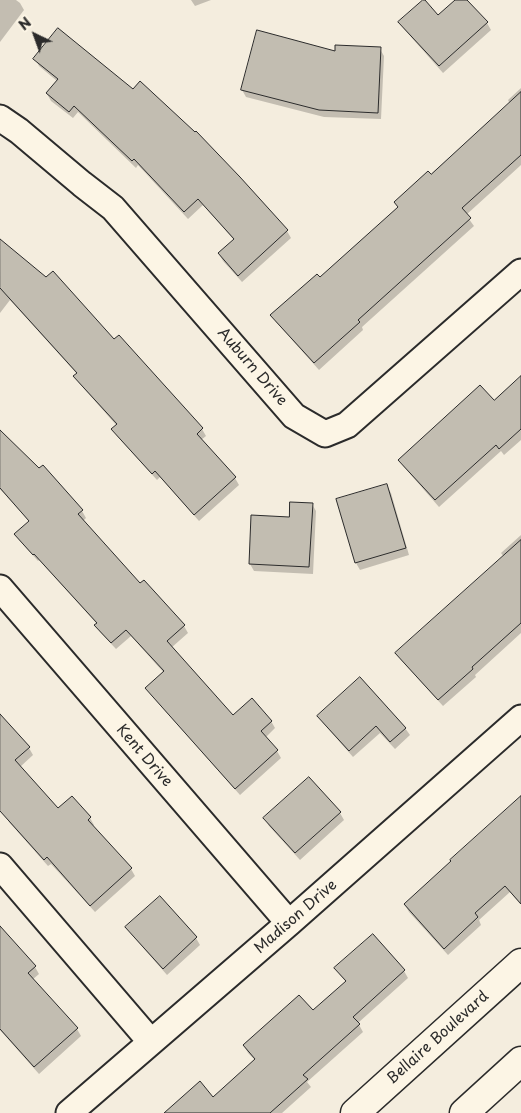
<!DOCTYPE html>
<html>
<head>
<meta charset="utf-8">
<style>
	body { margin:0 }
	#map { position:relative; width:521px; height:1113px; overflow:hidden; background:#f4edde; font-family:"Playpen Sans",sans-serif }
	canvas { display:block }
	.north { position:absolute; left:10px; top:10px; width:50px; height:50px; -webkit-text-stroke:4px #fcf5e5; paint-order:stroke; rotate:318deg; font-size:14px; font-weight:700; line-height:20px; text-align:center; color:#2b2b2b }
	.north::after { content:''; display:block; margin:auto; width:18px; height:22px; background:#2b2b2b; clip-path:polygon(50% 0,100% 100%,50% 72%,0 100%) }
</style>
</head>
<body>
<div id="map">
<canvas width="521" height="1113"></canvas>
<div class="north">N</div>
</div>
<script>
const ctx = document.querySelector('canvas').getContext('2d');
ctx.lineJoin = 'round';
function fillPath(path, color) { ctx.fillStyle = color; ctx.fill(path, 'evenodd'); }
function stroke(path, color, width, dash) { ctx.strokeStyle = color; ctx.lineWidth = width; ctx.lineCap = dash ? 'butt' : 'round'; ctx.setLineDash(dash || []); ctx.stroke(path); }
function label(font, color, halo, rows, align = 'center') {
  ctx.font = font + ' "Playpen Sans",sans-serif'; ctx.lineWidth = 5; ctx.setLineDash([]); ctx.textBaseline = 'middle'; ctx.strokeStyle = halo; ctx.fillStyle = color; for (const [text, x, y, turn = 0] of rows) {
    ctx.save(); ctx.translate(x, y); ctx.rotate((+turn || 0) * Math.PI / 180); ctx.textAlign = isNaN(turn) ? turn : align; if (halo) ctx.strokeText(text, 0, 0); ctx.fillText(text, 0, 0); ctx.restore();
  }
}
fillPath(new Path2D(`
	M0,0H16L20,3L24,10L0,42Z
	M191,0H211L195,6Z
	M457,0H466L487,23L491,30L443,73L404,29L400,22L438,17Z
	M380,49L384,56L381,119L324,117L246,97L242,90L336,52Z
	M35,59L239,177L287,231L291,238L242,282L223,261L219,254L234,240L203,205L188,219L138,165L136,168L78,112L73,118L51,101L47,94L57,81L39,66Z
	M521,88V165L466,215L474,226L362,327L363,330L319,370L276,322L272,315L320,279L399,208L395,202L430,176L510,104L508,100Z
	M0,241L114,341L202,429L206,436L201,440L235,478L239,485L199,521L160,477L157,480L117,436L113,429L117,426L79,383L75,376L77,374L10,300L0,313Z
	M521,378V440L504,455L501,451L439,507L404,467L399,460L494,402Z
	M0,432L82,511L86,518L83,521L140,585L184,626L188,633L171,648L233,717L271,721L275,728L265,738L277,751L281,758L240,795L151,695L147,688L164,673L131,636L116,649L100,632L96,625L97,624L39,560L38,561L20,541L16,534L30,522L0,489Z
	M387,486L391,493L409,555L360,570L356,563L338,500Z
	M312,504L316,511L313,574L254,571L250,564L253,516L290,518Z
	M521,535V633L475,675L476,677L443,706L401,660L397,653L504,557L501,553Z
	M0,716L29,748L33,755L20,767L58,810L72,797L90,818L94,825L93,826L131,869L135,876L95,912L51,864L48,866L9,822L0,807Z
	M319,716L405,728L410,735L395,749L380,733L353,757L323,723Z
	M521,796V903L520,904L510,892L479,920L481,925L448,955L409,912L405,905Z
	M340,813L344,820L300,860L269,826L265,819Z
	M160,898L196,938L200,945L167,975L131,934L127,927Z
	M0,928L35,967L39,974L32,980L77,1029L81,1036L39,1074L0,1030Z
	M372,935L404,971L408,978L358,1023L363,1032L307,1082L311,1087L282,1113H166L213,1098L255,1060L248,1053L244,1046L313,1012L346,982L340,975L336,968Z`), '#0003');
const building = new Path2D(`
	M423,0H425L438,15L455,0H467L488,22L439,66L398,22Z
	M58,28L133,89L140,81L195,132L196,131L240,177L288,230L238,276L218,253L234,239L198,199L184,212L134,159L132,161L74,106L69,112L46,93L58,79L33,59Z
	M257,30L335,51V45L381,47L378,113L319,110L241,90Z
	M521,92V155L462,208L471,218L358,320L360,322L314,363L270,315L317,274L320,277L398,207L394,202L428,171L431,174Z
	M0,239L46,277L53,271L114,339L119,335L203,428L197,434L236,477L194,515L155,471L152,474L111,429L117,424L73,376L77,373L0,288Z
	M521,376V429L499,449L496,445L435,500L398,460L480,385L494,400Z
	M0,430L39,468L43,465L83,510L78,514L140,583L144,580L185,625L167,641L233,715L252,698L272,721L261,731L278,750L235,789L145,688L164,671L126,630L111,643L94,625L97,623L34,554L33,555L14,534L29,521L0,488Z
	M387,484L406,548L355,563L336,499Z
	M290,502L313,503L309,567L249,564L251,515L289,517Z
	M521,540V623L472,667L473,669L438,700L395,653Z
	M360,677L406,728L390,742L376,726L349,751L317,716Z
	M0,714L30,747L15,760L58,808L72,796L91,817L88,820L132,868L90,906L47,857L44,860L0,811Z
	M309,777L341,812L295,853L263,818Z
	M521,796V904L505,886L475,913L478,917L444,949L404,904L451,861L450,860Z
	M160,896L197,937L163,969L125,927Z
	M0,926L36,966L28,973L78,1028L34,1067L0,1029Z
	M373,934L405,970L353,1017L360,1024L303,1075L308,1079L270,1113H164L200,1081L213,1097L255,1059L243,1045L299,995L313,1010L346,981L334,968Z`);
fillPath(building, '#c2bdb1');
stroke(building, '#2b2b2b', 1);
const minor = new Path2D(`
	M0,118L19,131L82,184L113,208L294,416L325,434L347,425L521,272
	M0,588L289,923
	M0,866L151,1042
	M69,1113L289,923L521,718`);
const major = new Path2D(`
	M355,1113L521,963
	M464,1113L521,1061`);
stroke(minor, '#2b2b2b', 29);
stroke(major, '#2b2b2b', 31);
stroke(minor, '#fcf5e5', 25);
stroke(major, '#fcf5e5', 28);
label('15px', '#2b2b2b', '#fcf5e5', [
	["Auburn Drive",252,367,49],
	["Kent Drive",144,756,49],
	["Madison Drive",296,917,-41],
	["Bellaire Boulevard",438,1038,-42]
]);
</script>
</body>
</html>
